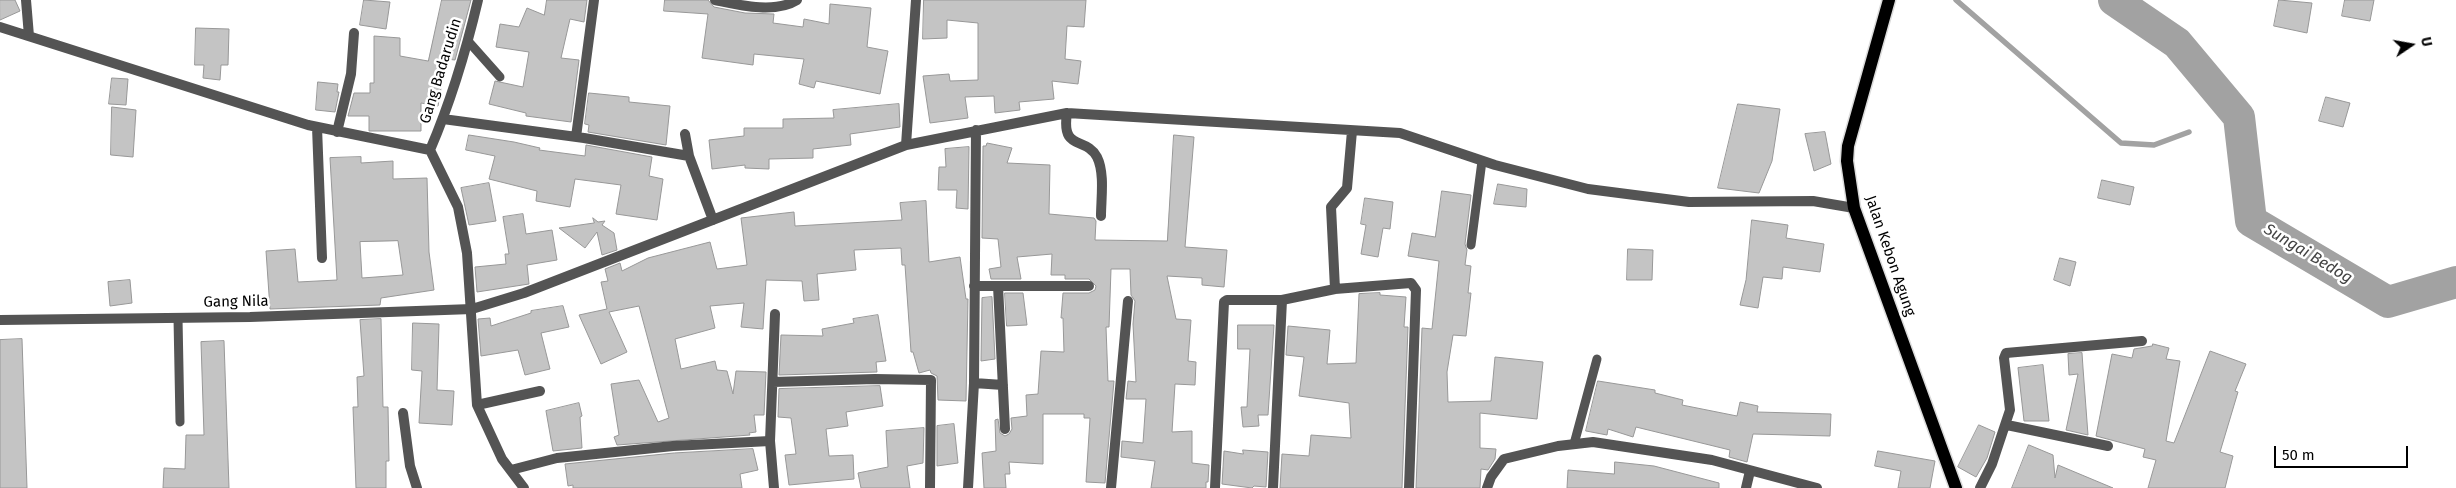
<!DOCTYPE html>
<html>
<head>
<meta charset="utf-8">
<style>
	body { margin:0 }
	#map { position:relative; width:2456px; height:488px; overflow:hidden; background:#fff; font-family:"Fira Sans",sans-serif }
	canvas { display:block }
	.north { position:absolute; left:2386px; top:20px; width:50px; height:50px; -webkit-text-stroke:4px #fff; paint-order:stroke; rotate:78deg; font-size:14px; font-weight:700; line-height:20px; text-align:center; color:#000 }
	.north::after { content:''; display:block; margin:auto; width:18px; height:22px; background:#000; clip-path:polygon(50% 0,100% 100%,50% 72%,0 100%) }
	.scale { position:absolute; left:2274px; top:446px; width:134px; height:22px; box-sizing:border-box; border:2px solid #000; border-top:0; padding-left:6px; font-size:15px; line-height:18px; white-space:nowrap; color:#000; -webkit-text-stroke:4px #fff; paint-order:stroke }
</style>
</head>
<body>
<div id="map">
<canvas width="2456" height="488"></canvas>
<div class="north">U</div>
<div class="scale">50 m</div>
</div>
<script>
const ctx = document.querySelector('canvas').getContext('2d');
ctx.lineJoin = 'round';
function stroke(path, color, width, dash) { ctx.strokeStyle = color; ctx.lineWidth = width; ctx.lineCap = dash ? 'butt' : 'round'; ctx.setLineDash(dash || []); ctx.stroke(path); }
function fillPath(path, color) { ctx.fillStyle = color; ctx.fill(path, 'evenodd'); }
function label(font, color, halo, rows, align = 'center') {
  ctx.font = font + ' "Fira Sans",sans-serif'; ctx.lineWidth = 5; ctx.setLineDash([]); ctx.textBaseline = 'middle'; ctx.strokeStyle = halo; ctx.fillStyle = color; for (const [text, x, y, turn = 0] of rows) {
    ctx.save(); ctx.translate(x, y); ctx.rotate((+turn || 0) * Math.PI / 180); ctx.textAlign = isNaN(turn) ? turn : align; if (halo) ctx.strokeText(text, 0, 0); ctx.fillText(text, 0, 0); ctx.restore();
  }
}
stroke(new Path2D(`
	M1956,0L2121,143L2154,145L2189,132`), '#a2a2a2', 5.5);
stroke(new Path2D(`
	M2114,0L2177,43L2239,117L2251,221L2388,302L2456,282`), '#a2a2a2', 32);
const building = new Path2D(`
	M0,0H15L20,11L0,20Z
	M364,0L390,2L386,29L360,25Z
	M442,0H471L455,60L446,59L438,106L421,103V131H369V116H348L354,93H370V83H374V36L400,38V56L428,61Z
	M547,0H587L584,22L570,19L561,58L579,60L571,122L526,116V113L489,104L495,81L523,87L529,52L496,47L500,24L519,27L527,8L544,15Z
	M665,0H708L714,7L745,13L774,14L773,23L803,27L804,19L829,24L830,4L871,8L867,47L888,51L880,94L816,81L814,88L799,84L804,59L754,54L753,65L702,58L708,14L664,11Z
	M924,0H1086L1084,27L1067,26L1065,59L1081,61L1078,84L1052,81L1054,99L1019,102L1020,110L995,113L994,96L965,97L968,118L930,123L923,76L949,74L950,81L978,80V23L947,20V38L923,39Z
	M2279,0L2312,3L2307,33L2274,26Z
	M2345,0H2374L2370,21L2342,16Z
	M196,28L229,29L228,65H221L220,80L203,78L204,65H195Z
	M112,78L128,79L126,105L109,104Z
	M318,82L338,84L337,92H339L335,112L316,110Z
	M589,93L629,97V102L670,106L666,145L588,132L589,125L585,124Z
	M2326,97L2350,103L2343,127L2319,121Z
	M899,104L900,127L850,134L851,145L813,149V158L769,159V169L745,168V165L712,169L709,140L744,136V128H783V119L834,118L833,110Z
	M1738,104L1780,109L1772,161L1759,193L1718,188Z
	M112,107L136,110L133,157L111,155Z
	M1825,132L1831,164L1814,171L1805,134Z
	M469,135L514,142L540,148L539,150L585,156L586,145L652,157L649,176L663,179L657,220L616,214L621,185L575,179L570,207L536,201L537,191L489,179L495,156L466,150Z
	M1174,135L1194,137L1185,247L1227,250L1224,287L1202,285V278L1167,276L1176,319L1191,320L1188,361L1196,362L1195,385L1175,384L1172,432L1192,431V463L1209,465L1208,482H1206V488H1151L1155,461L1121,457L1122,441L1143,443L1146,399H1126L1128,381L1136,382L1133,324L1135,301L1131,295L1130,269H1111L1109,327H1106L1108,381H1114L1105,483L1086,482L1090,418H1084V414H1043V464L1009,462L1010,474H1005L1006,488H984L982,453L996,451L995,420L998,419L1000,433L1005,436L1009,434L1012,429L1011,418L1027,416L1026,395L1038,394L1041,351L1064,352L1063,318H1061L1063,293H1089L1095,290L1096,286L1089,279H1065V275H1051L1052,254L1017,257L1021,279H991L989,269L1001,267L998,239L982,238L983,146H986L987,143L1012,148L1007,163L1050,165L1049,214L1094,218L1096,221L1095,240L1167,241Z
	M969,147L968,209L956,208L957,190H938L939,167H946L945,149Z
	M361,157V163L393,161V179L427,178L429,252L434,290L381,298L380,305L270,309L266,251L295,249L298,282L337,280L330,158ZM398,241L403,275L362,278L360,242Z
	M2102,180L2134,187L2130,205L2098,198Z
	M489,183L496,221L469,225L461,188Z
	M1498,184L1527,189L1526,207L1494,204Z
	M1442,191L1471,195L1465,244L1467,250L1465,265L1471,266L1468,293H1471L1466,336L1453,335L1447,372L1448,402L1491,401L1495,357L1543,362L1537,419L1480,413V448L1496,449L1495,459L1488,470L1481,469L1480,488H1416L1422,328L1432,329L1439,261L1408,256L1412,233L1435,237Z
	M1365,198L1393,202L1390,229L1383,228L1378,257L1361,254L1366,225L1361,224Z
	M926,201L929,262L960,257L966,299H968L966,401L938,400L937,376L931,373L930,370L919,373L913,352H911L905,265H902L901,248L854,250L856,270L817,274L819,300L804,301L802,281L766,280L763,329L741,327L744,303L710,306L715,328L675,339L681,369L715,361L717,370L727,371L733,394L736,371L766,372L764,415H754L756,432L749,433L750,435L617,445L614,437L619,435L611,384L639,380L658,422L669,418L639,306L609,312L627,352L601,364L579,315L607,309L601,282L608,281L605,269L620,263L622,271L648,258L710,242L717,269L747,265L741,218L794,212L795,226L902,220L900,203Z
	M523,214L526,234L552,230L557,260L527,265L529,284L477,292L475,267L506,264L505,254H509L503,217Z
	M593,218L598,222L605,221L602,225L614,233L617,250L602,255L597,232L585,248L559,228L594,223Z
	M1752,220L1788,225L1786,238L1824,244L1820,272L1783,267L1782,279L1763,277L1758,308L1740,305L1746,280Z
	M1628,249L1653,250L1652,280H1627Z
	M2060,258L2076,262L2070,286L2054,280Z
	M130,280L132,303L110,306L108,282Z
	M1005,293H1023L1027,325L1007,326Z
	M1380,293V295L1406,297L1404,327H1408L1402,488H1280L1282,454L1309,456L1311,435L1351,438L1349,403L1299,396L1304,357L1286,355L1288,326L1330,330L1327,364L1356,363L1359,294Z
	M992,297L995,359L981,361L982,298Z
	M563,306L569,327L541,333L550,369L525,375L518,350L481,356L478,319L490,318L491,326L531,313V311Z
	M878,315L886,361L876,362L877,372L779,375L781,335L823,336L822,329L854,323L853,319Z
	M381,319L383,407H388L389,461H386V488H356L353,407H358L357,377L364,376L360,320Z
	M413,323L439,324L437,390L454,391L452,425L419,423L422,371L412,370Z
	M1238,325H1274L1268,415H1258L1259,426L1243,427L1241,407H1247L1250,349H1238Z
	M22,339L27,488H0V340Z
	M224,341L229,488H163L164,468L185,469L186,435H204L201,342Z
	M2153,344L2169,348L2166,359L2180,361L2166,441L2174,443L2210,351L2246,364L2235,391L2238,392L2220,452L2233,456L2225,488H2148L2156,460L2143,457L2145,449L2096,436L2112,354L2132,358L2134,349L2152,346Z
	M2082,353L2083,368L2088,435L2066,430L2078,374L2069,375L2068,354Z
	M2043,365L2049,421H2024L2018,368Z
	M1598,381L1655,390V393L1683,400L1682,405L1737,416L1740,402L1758,406L1757,412L1831,414L1830,436L1753,434L1747,462L1729,457L1730,450L1636,427L1633,437L1608,429L1607,435L1586,431Z
	M880,386L883,406L846,412L848,426L826,429L829,456L853,455L854,479L789,485L785,455L796,454L791,418L778,417L779,389Z
	M579,403L582,416L580,417L582,448L553,451L546,411Z
	M954,424L958,463L937,466V426Z
	M1979,425L1995,432L1987,458L1976,477L1958,467Z
	M924,428L923,463L907,466L910,488H861L858,473L888,467L886,431Z
	M2029,445L2053,455L2055,478L2058,465L2113,488H2012Z
	M753,449L758,470L740,474L742,488H573V485L568,486L565,464L674,453Z
	M1243,450L1268,452L1266,487L1254,486L1252,488L1222,484L1224,451L1243,454Z
	M1878,451L1935,461L1930,488H1898L1901,471L1875,466Z
	M1615,462L1654,466L1719,483V488H1567L1568,470L1614,474Z`);
fillPath(building, '#c4c4c4');
stroke(building, '#989898', 1);
const primary = new Path2D(`
	M1889,0L1848,146L1847,161L1854,208L1956,488`);
stroke(primary, '#dbdbdb', 15);
stroke(new Path2D(`
	M468,41L500,77
	M1471,245L1482,161
	M178,318L180,422
	M1574,444L1597,359`), '#545454', 9);
stroke(new Path2D(`
	M26,0L29,36
	M715,0C739,5 775,14 797,0
	M0,27L308,125L430,150L458,207L467,253L477,405L502,459L524,488
	M1067,113C1061,152 1086,136 1097,157C1105,173 1101,199 1101,216
	M443,119L584,138L689,156
	M317,127L322,258
	M337,132L351,74L354,33
	M685,134L689,156L713,220
	M576,137L594,0
	M906,145L916,0
	M430,150C451,101 466,51 478,0
	M974,286H1089
	M998,286L1005,429
	M1335,289L1331,207L1347,188L1352,131
	M0,320L250,317L472,309L524,293L906,145L1067,113L1400,133L1495,165L1588,189L1689,202L1813,201L1854,208
	M773,382L875,379L931,380L930,488
	M974,383L1003,385
	M477,405L540,391
	M403,413L410,466L417,488
	M2007,425L2108,446
	M511,470L557,458L673,446L770,441
	M774,488L770,441L775,314
	M968,488L974,383L976,130
	M1111,488L1128,301
	M1215,488L1224,302L1227,300H1282L1335,289L1411,283L1416,290L1409,488
	M1273,488L1282,300
	M1487,488L1491,477L1504,459L1558,446L1593,442L1712,460L1817,488
	M1746,488L1750,471
	M1980,488L1992,464L2010,410L2004,358L2006,353L2142,341`), '#545454', 10);
stroke(primary, '#000', 12);
label('15px', '#000', '#fff', [
	["Gang Badarudin",441,71,-73],
	["Jalan Kebon Agung",1890,256,71],
	["Gang Nila",236,302,-1]
]);
label('italic 16px', '#434343', '#fff', [
	["Sungai Bedog",2308,254,31]
]);
</script>
</body>
</html>
